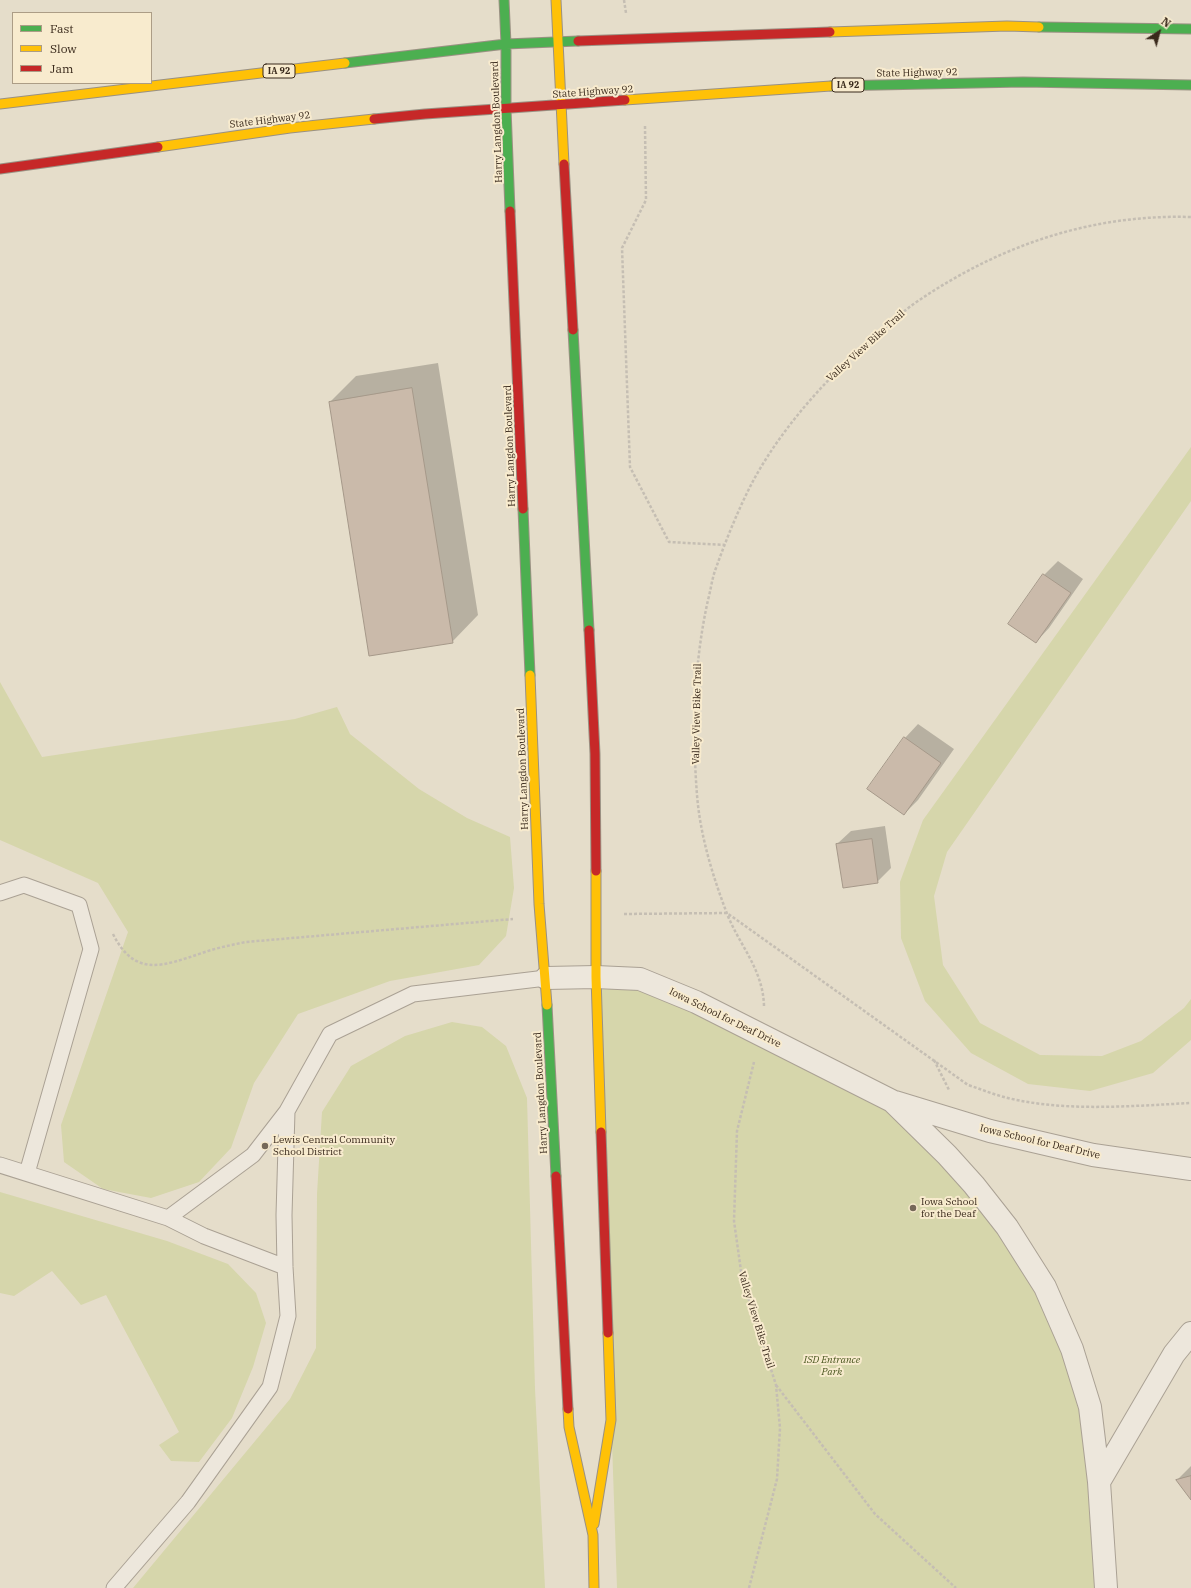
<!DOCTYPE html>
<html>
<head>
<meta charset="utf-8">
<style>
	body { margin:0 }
	#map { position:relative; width:1191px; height:1588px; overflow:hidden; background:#e5ddca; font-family:"IBM Plex Serif",serif }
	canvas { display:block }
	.legend { position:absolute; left:12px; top:12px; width:140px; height:72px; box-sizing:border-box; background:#f8ebce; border:1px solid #ac9d86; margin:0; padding:5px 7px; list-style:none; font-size:12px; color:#39291b }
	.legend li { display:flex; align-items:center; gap:8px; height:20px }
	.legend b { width:20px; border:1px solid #ac9d86 }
	.north { position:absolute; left:1139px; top:12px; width:40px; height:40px; -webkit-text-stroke:3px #f8ebce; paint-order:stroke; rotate:36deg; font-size:11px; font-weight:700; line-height:16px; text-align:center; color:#39291b }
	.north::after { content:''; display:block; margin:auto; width:14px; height:18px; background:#39291b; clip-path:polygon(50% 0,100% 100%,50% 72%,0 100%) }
</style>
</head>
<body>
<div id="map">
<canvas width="1191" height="1588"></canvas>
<ul class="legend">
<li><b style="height:5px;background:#4caf50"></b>Fast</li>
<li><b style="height:5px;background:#ffc107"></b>Slow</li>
<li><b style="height:5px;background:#c62828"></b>Jam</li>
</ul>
<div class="north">N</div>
</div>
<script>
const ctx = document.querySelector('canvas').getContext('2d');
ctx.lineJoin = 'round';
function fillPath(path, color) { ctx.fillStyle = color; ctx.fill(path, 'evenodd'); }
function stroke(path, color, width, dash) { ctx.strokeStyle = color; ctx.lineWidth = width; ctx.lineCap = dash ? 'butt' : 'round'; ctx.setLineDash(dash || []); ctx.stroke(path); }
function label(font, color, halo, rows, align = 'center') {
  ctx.font = font + ' "IBM Plex Serif",serif'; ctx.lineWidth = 4; ctx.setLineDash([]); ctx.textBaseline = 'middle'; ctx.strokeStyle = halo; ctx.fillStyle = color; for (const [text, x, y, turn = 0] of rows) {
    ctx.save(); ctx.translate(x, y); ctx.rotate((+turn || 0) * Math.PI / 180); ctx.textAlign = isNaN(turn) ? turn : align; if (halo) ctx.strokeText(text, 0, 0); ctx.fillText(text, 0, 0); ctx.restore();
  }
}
fillPath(new Path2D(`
	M1191,447V501L947,852L934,896L943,965L980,1023L1040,1055L1102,1056L1141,1041L1184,1008L1191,999V1040L1153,1073L1090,1091L1028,1084L971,1053L925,1001L901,938L900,882L923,820Z
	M0,682L42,757L295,719L337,707L350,734L419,789L467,818L510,837L514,888L506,936L479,965L390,981L298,1014L254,1083L231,1148L199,1182L151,1198L103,1189L64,1162L61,1125L128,932L98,883L0,840Z
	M596,977L640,979L892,1101L974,1185L1072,1349L1105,1588H617Z
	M452,1022L482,1027L506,1046L527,1098L535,1389L545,1588H133L290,1399L316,1348L317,1194L322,1112L351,1066L405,1036Z
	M0,1192L167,1241L228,1264L256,1293L266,1323L253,1367L232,1418L199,1462L171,1461L159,1445L179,1432L106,1295L81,1305L52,1271L14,1296L0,1293Z`), '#d6d6ab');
fillPath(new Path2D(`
	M438,363L478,615L452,642L370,654L330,402L356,376Z
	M1058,561L1083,579L1049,628L1036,642L1044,575Z
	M918,724L954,749L918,800L904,814L905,738Z
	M885,826L891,868L877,882L837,844L851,831Z
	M1191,1466V1498L1177,1480Z`), '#0003');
const building = new Path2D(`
	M412,388L453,643L369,656L329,402Z
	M1043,574L1071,593L1036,643L1008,624Z
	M904,737L941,763L904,815L867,789Z
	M872,839L878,883L843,888L836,844Z
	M1191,1476V1500L1176,1480Z`);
fillPath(building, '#cabaaa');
stroke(building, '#a59889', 1);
const lane = new Path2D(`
	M0,893L24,885L79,905L91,949L27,1173
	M0,1165L168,1218L204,1236L285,1267
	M168,1218L253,1155L287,1111
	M114,1588L188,1502L270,1387L288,1316L285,1267L284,1215L287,1111L330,1034L413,994L546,978`);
const street = new Path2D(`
	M546,978L596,977L640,979L696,1002L892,1101L947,1155L974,1185L1007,1227L1045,1287L1072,1349L1090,1407L1099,1482L1106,1588
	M895,1102L990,1131L1093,1155L1191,1169
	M1099,1482L1174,1354L1191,1333`);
const fast = new Path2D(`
	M504,0L506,44V108L510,211
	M1039,27L1191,29
	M345,63L506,44L578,41
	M831,86L1023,82L1191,85
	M573,330L589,630
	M523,509L530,675
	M547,1005L556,1176`);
const slow = new Path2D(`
	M556,0L564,164
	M830,32L1007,26L1039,27
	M625,100L831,86
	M0,104L345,63
	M158,147L290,128L374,119
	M530,675L539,904L547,1005
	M596,871V977L601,1132
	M568,1409L569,1427L593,1535L594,1588
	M594,1524L611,1420L608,1333`);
const jam = new Path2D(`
	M578,41L830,32
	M374,119L425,114L625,100
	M564,164L573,330
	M0,169L158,147
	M510,211L523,509
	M589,630L595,754L596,871
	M601,1132L608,1333
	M556,1176L568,1409`);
stroke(lane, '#aaa194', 17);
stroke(street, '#aaa194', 24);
stroke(fast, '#9a9183', 11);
stroke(slow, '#9a9183', 11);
stroke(jam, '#9a9183', 11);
stroke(new Path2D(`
	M624,0L626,13
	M645,126L646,200L622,248L630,467L669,542L725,545
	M624,914L727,913L968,1085C978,1088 987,1092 997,1095C1056,1113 1130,1106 1191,1103
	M113,934C135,978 163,966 202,953C216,948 231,945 246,942L513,919
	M764,1006C763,968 738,944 726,911C712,874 700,834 697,795C692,730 694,663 708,600C711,589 712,578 716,568C726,540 738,510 752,483C779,432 822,383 865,345C882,331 898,315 915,303C998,246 1090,214 1191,217
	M934,1060L949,1090
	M776,1385L875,1514L956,1588
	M749,1588L777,1479L780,1428L776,1385L742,1278L734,1221L737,1131L754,1062`), '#c5beb3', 2.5, [3, 2]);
stroke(lane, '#ede7dc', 15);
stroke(street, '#ede7dc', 22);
stroke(fast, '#4caf50', 9);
stroke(slow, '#ffc107', 9);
stroke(jam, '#c62828', 9);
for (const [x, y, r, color] of [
	[265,1146,4,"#756858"],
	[913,1208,4,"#756858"]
]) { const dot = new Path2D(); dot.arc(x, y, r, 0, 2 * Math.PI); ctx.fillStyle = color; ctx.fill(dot); stroke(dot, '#f8ebce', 1.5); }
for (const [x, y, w] of [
	[279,71,32],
	[848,85,32]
]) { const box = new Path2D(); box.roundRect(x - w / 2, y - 7, w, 14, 3); ctx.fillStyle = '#f8ebce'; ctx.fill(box); stroke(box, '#39291b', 1); }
label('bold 9px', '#39291b', null, [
	["IA 92",279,71],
	["IA 92",848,85]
]);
label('10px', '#39291b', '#f8ebce', [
	["State Highway 92",917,73,-1],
	["State Highway 92",593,92,-4],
	["State Highway 92",270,120,-7],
	["Harry Langdon Boulevard",497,122,-92],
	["Valley View Bike Trail",866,346,-42],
	["Harry Langdon Boulevard",510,446,-92],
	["Valley View Bike Trail",697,714,-89],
	["Harry Langdon Boulevard",523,769,-92],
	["Iowa School for Deaf Drive",725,1018,26],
	["Harry Langdon Boulevard",541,1093,-93],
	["Iowa School for Deaf Drive",1040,1142,13],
	["Valley View Bike Trail",756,1320,73]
]);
label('10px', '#39291b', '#f8ebce', [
	["Lewis Central Community",273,1140],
	["School District",273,1152],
	["Iowa School",921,1202],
	["for the Deaf",921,1214]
], 'left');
label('italic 10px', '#4b5720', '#f8ebce', [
	["ISD Entrance",832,1360],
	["Park",832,1372]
]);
</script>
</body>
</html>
